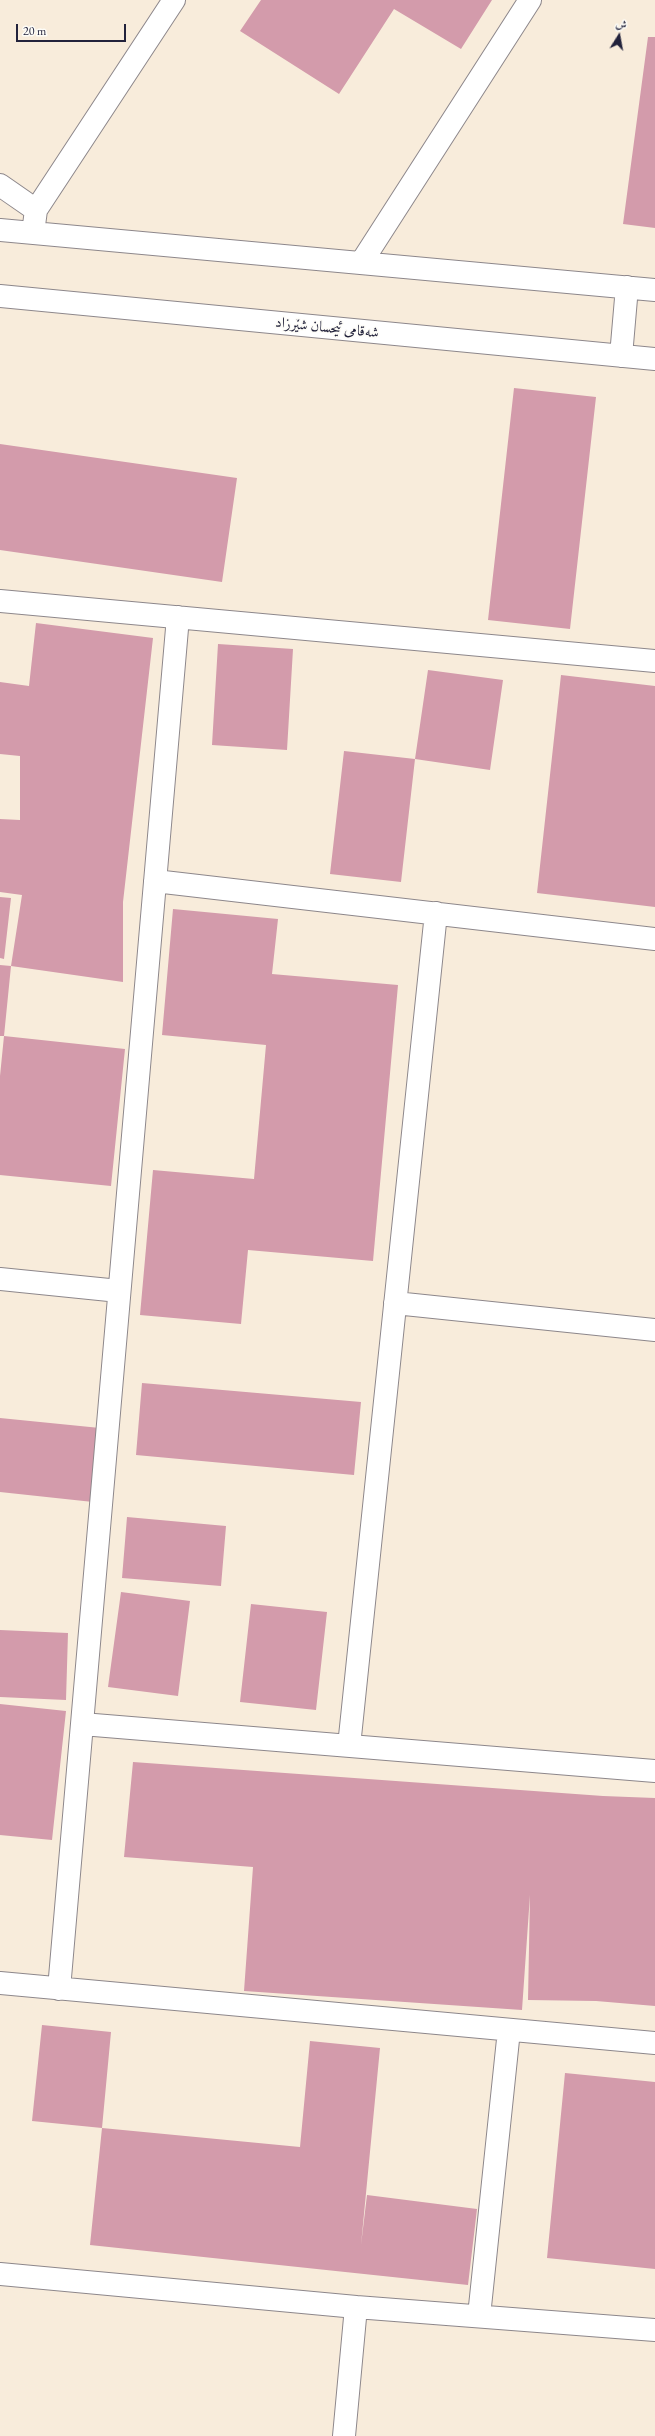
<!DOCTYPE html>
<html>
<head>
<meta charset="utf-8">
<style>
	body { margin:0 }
	#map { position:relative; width:655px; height:2436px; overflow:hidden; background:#f8ecdb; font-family:"EB Garamond",Amiri,serif }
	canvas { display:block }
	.north { position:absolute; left:599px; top:16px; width:40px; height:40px; -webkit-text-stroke:3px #fdfcf7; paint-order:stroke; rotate:11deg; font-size:11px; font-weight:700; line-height:16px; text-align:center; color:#22223b }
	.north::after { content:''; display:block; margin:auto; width:14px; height:18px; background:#22223b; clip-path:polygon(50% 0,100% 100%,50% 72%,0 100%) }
	.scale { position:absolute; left:16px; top:24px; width:110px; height:18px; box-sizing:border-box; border:2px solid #22223b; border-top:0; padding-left:5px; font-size:12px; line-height:14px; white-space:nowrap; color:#22223b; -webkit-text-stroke:3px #fdfcf7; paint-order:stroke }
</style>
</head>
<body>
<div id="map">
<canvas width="655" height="2436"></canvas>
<div class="north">ش</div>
<div class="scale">20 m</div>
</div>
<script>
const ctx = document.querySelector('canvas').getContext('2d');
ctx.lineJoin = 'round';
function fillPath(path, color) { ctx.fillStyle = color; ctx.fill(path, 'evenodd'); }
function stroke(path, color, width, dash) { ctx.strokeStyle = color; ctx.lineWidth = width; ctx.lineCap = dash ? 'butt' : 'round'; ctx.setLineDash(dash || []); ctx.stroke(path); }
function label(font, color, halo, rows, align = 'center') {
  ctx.font = font + ' "EB Garamond",Amiri,serif'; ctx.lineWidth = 3; ctx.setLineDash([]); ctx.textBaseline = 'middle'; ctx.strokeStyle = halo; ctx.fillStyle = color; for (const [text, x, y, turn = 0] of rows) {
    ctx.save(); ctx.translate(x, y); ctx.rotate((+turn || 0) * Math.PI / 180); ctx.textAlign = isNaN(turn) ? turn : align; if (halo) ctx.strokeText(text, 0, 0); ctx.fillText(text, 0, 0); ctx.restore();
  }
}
fillPath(new Path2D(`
	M261,0H492L461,49L394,9L339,94L240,31Z
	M648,37H655V228L623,224Z
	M514,388L596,397L570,629L488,620Z
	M0,444L237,478L222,582L0,550Z
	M36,623L153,638L123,902V982L11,966L4,1036H0V965L11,966L22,895L0,892V819L20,820V756L0,754V682L29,686Z
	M218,644L293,649L287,750L212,745Z
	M428,670L503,680L490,770L415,759Z
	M561,675L655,686V907L537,893Z
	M344,751L415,759L401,882L330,874Z
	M0,897L11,898L4,959L0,958Z
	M173,909L278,919L272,974L398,985L373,1261L248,1250L241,1324L140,1315L153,1170L254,1179L266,1045L162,1035Z
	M4,1036L125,1049L111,1186L0,1175V1076Z
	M142,1383L361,1402L354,1475L136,1455Z
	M0,1418L100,1428L93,1502L0,1492Z
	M127,1517L226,1526L221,1586L122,1578Z
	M121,1592L190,1601L178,1696L108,1687Z
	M251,1604L327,1612L316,1710L240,1702Z
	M0,1630L68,1633L66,1700L0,1697Z
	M0,1704L66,1711L52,1840L0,1835Z
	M133,1762L603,1796L655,1798V2006L596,2001L528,2000L530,1895L522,2010L244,1991L253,1867L124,1857Z
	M42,2025L111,2032L102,2128L300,2147L310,2041L380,2048L361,2245L367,2195L477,2209L468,2285L90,2245L102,2128L32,2121Z
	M565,2073L655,2082V2269L547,2258Z`), '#d39bab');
const minor = new Path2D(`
	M0,185L36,210
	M0,230L655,290
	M33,233L36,210L174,0
	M361,263L530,0
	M0,296L655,359
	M621,356L627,287
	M0,601L655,661
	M155,881L655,939
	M0,1279L119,1291
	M395,1303L655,1330
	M82,1724L655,1771
	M349,1746L436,913
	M0,1983L655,2043
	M59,1989L178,617
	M0,2274L356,2307L655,2330
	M479,2316L509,2030
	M344,2436L356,2307`);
stroke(minor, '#8d878b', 24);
stroke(minor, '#fff', 22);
label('15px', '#22223b', '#fdfcf7', [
	["شەقامی ئیحسان شێرزاد",327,328,6]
]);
</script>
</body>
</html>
